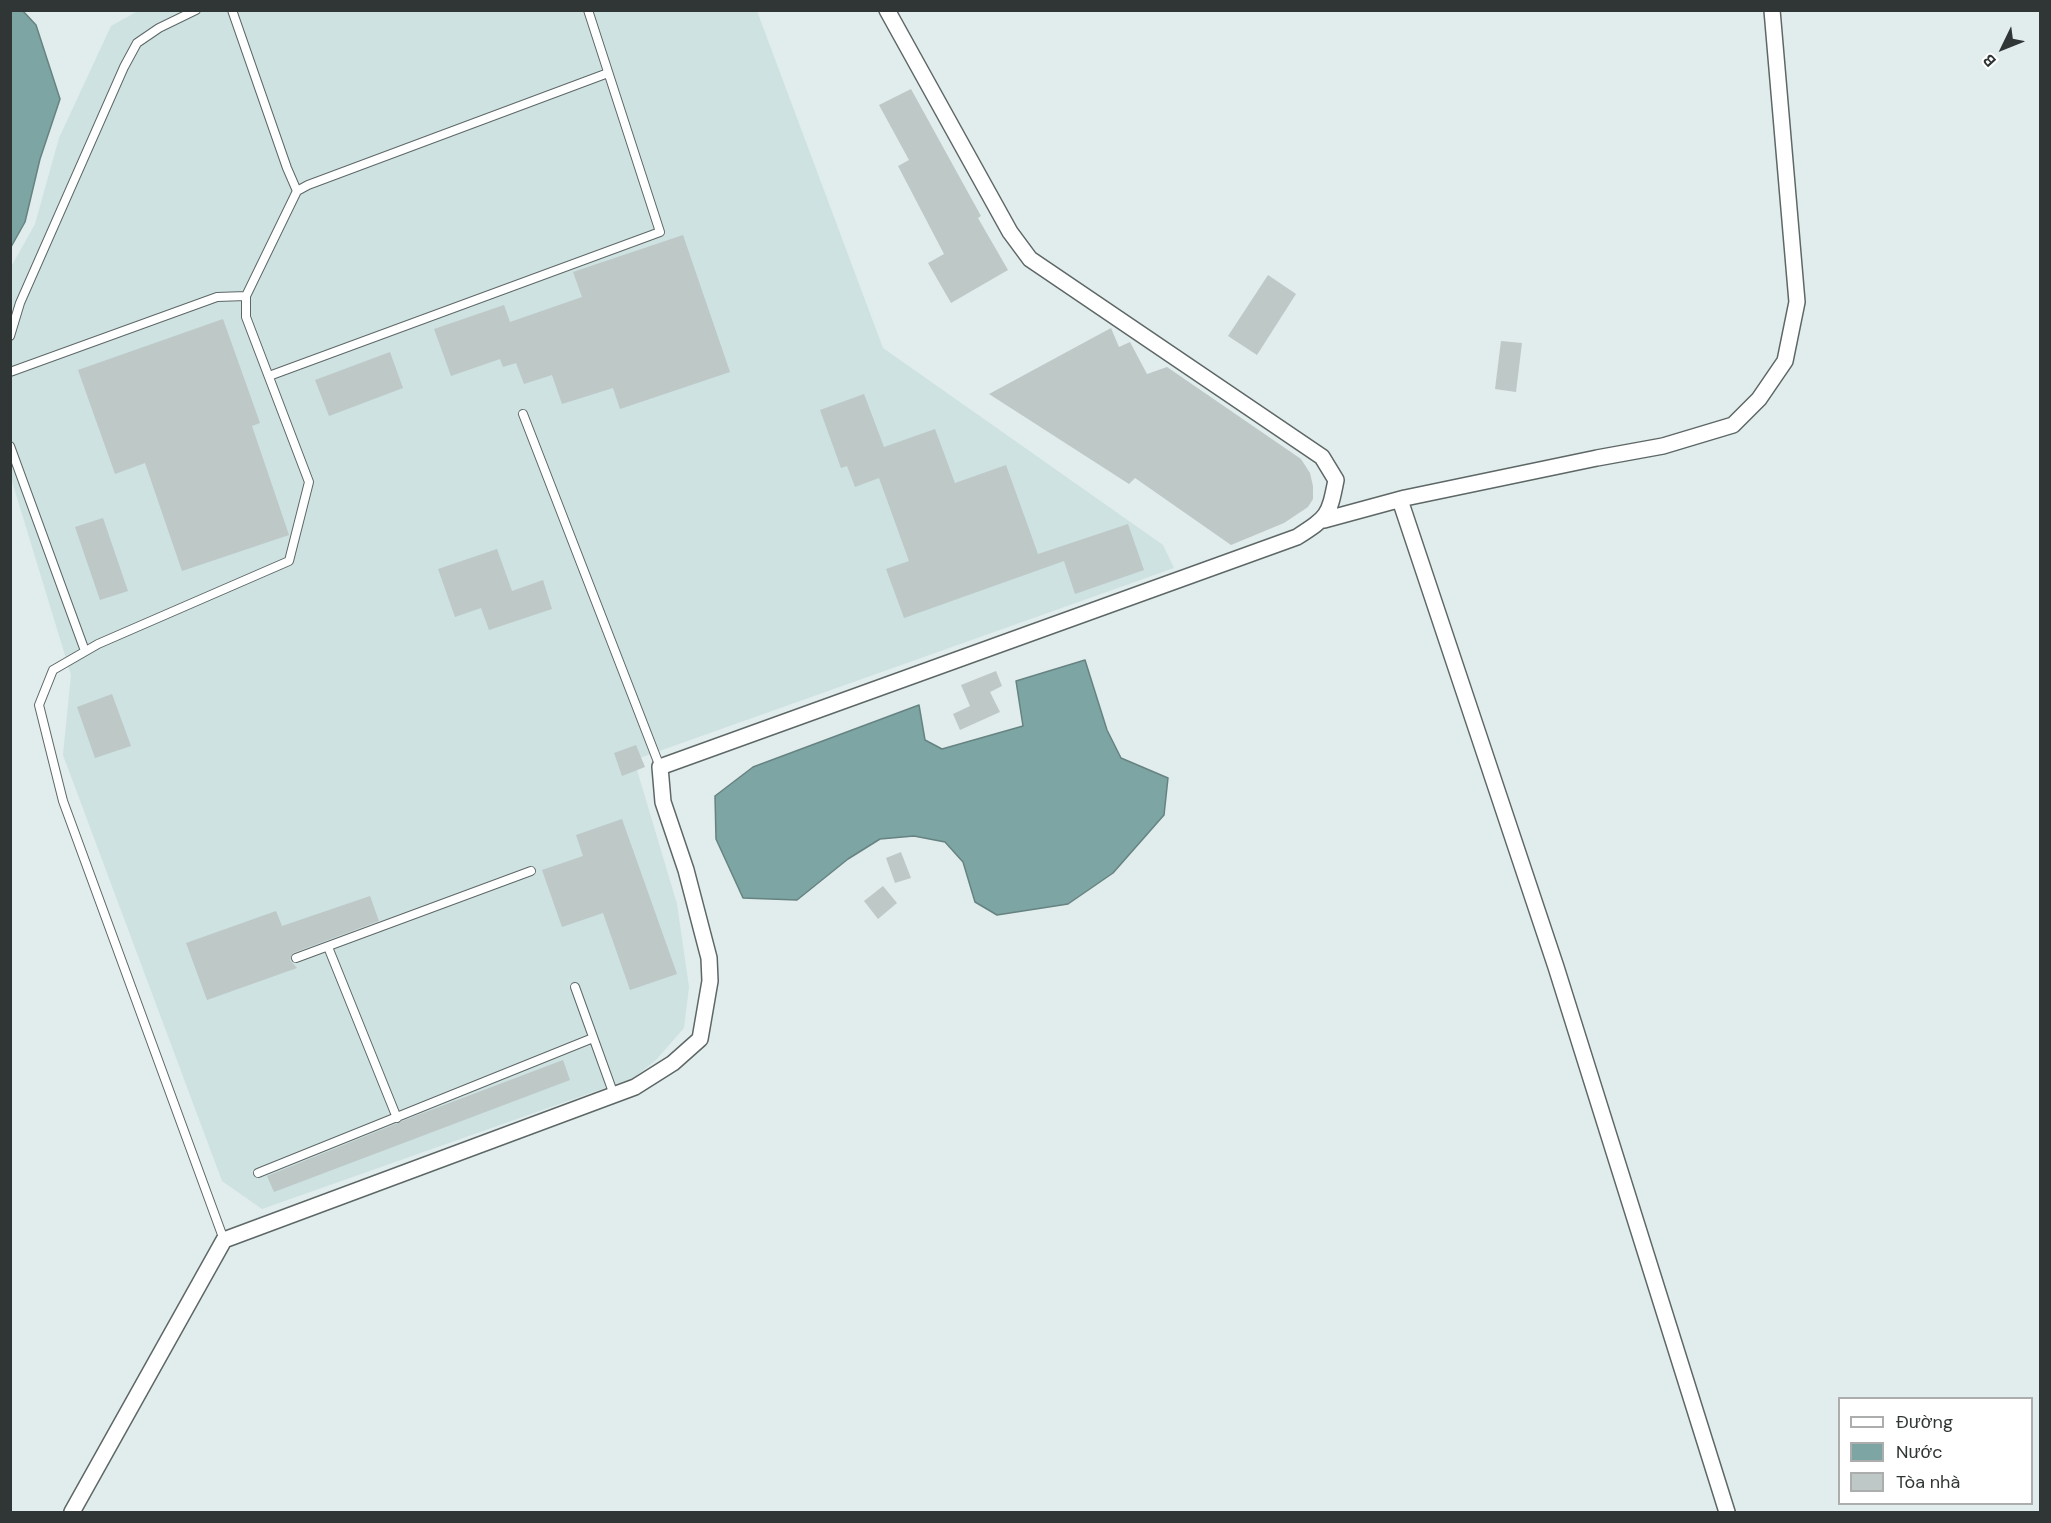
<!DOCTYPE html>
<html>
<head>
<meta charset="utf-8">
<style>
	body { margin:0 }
	#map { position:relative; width:2051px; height:1523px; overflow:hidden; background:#e1ecec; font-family:"DM Sans",sans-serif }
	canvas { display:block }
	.frame { position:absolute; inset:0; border:12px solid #303535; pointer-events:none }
	.legend { position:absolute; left:1838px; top:1397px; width:195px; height:108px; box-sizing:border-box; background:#fff; border:2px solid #acaeae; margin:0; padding:8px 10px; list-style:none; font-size:18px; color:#303535 }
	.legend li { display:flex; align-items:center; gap:12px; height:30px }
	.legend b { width:30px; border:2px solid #acaeae }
	.north { position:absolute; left:1973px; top:18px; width:60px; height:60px; -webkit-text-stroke:4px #fff; paint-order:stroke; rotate:227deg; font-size:16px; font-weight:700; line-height:24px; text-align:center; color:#303535 }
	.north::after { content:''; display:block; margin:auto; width:21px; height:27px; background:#303535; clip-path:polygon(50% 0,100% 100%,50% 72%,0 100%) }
</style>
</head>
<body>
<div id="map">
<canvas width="2051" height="1523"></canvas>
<div class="frame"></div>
<ul class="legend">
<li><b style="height:8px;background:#fff"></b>Đường</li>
<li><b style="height:16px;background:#7da5a3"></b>Nước</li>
<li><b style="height:16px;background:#bdc8c7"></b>Tòa nhà</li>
</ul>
<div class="north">B</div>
</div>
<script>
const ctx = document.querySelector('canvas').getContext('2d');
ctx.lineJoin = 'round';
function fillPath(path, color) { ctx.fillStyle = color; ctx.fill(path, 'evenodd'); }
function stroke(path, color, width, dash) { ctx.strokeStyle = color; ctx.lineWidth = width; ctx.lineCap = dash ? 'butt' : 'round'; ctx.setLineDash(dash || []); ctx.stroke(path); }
fillPath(new Path2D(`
	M140,10L757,11L883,348L1163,545L1174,568L634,760L677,904L689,987L684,1028L655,1061L633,1078L262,1209L222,1181L63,755L71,675L11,478V267L35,224L59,138L111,26Z`), '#cde2e1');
const water = new Path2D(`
	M11,10L23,11L36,25L60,99L40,159L25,222L11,247Z
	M1085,660L1107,730L1121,758L1168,778L1164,815L1113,873L1068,904L997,915L975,902L963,862L945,842L914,836L880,839L848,859L797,900L743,898L716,839L715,796L753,767L919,705L925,740L942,749L1023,726L1016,681Z`);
fillPath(water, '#7da5a3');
stroke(water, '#668382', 1.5);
fillPath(new Path2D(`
	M911,89L981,216L978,218L1008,270L951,303L928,263L944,254L898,166L909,160L879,105Z
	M683,235L730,372L620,409L613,388L562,404L552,375L524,384L516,363L503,367L500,359L451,376L434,329L504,305L510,322L582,297L573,272Z
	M1268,275L1296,294L1257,355L1228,336Z
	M223,319L260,423L252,426L289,535L182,571L145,463L115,474L78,370Z
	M1111,328L1119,347L1130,342L1147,374L1167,367L1301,459L1310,473L1313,486V499L1308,507L1284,523L1231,545L1135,478L1129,484L989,394Z
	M1501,341L1522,343L1516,392L1495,389Z
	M390,352L403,388L329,416L315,380Z
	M864,394L884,447L935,429L955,483L1006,465L1038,554L1128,524L1144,570L1075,594L1064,561L904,618L886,569L909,561L879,478L855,487L847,466L841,468L820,410Z
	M103,518L128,591L100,600L75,527Z
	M497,549L512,591L543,580L552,609L489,630L481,608L455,617L438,569Z
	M996,671L1002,686L990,692L1000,712L960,730L953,714L970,706L961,685Z
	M112,694L131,746L95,758L77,707Z
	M636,745L645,767L622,776L614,753Z
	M622,819L677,974L630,990L603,913L562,927L542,870L583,856L576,835Z
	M901,852L911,878L895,883L886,858Z
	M883,886L897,903L878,919L864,901Z
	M370,896L379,921L293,953L290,960L297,968L207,1000L186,943L276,911L282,926Z
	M563,1060L570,1080L274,1192L267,1176L415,1116Z`), '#bdc8c7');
const service = new Path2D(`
	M232,10L287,168L297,191
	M10,336L20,303L124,67L137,43L159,28L196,10
	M10,372L217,297L246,296
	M269,376L660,232L588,10
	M523,414L660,767
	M10,446L85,651
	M328,947L397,1118
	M296,958L531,871
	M575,987L614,1095
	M258,1173L593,1038
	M224,1240L63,801L39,705L53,670L98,644L289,561L309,482L246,317V296L297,191L308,185L608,73`);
const minor = new Path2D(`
	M1400,500L1556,967L1727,1512
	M1324,520L1405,498L1597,458L1663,446L1733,425L1759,399L1785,361L1797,302L1772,10
	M72,1512L224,1240L635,1087L673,1063L700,1039L710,981L709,958L686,870L663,802L660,767L1297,537C1328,517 1329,516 1336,480L1322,457L1030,259L1010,232L887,10`);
stroke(service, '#5d6766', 10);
stroke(minor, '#5d6766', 18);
stroke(service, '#fff', 8);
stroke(minor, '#fff', 15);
</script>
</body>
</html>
